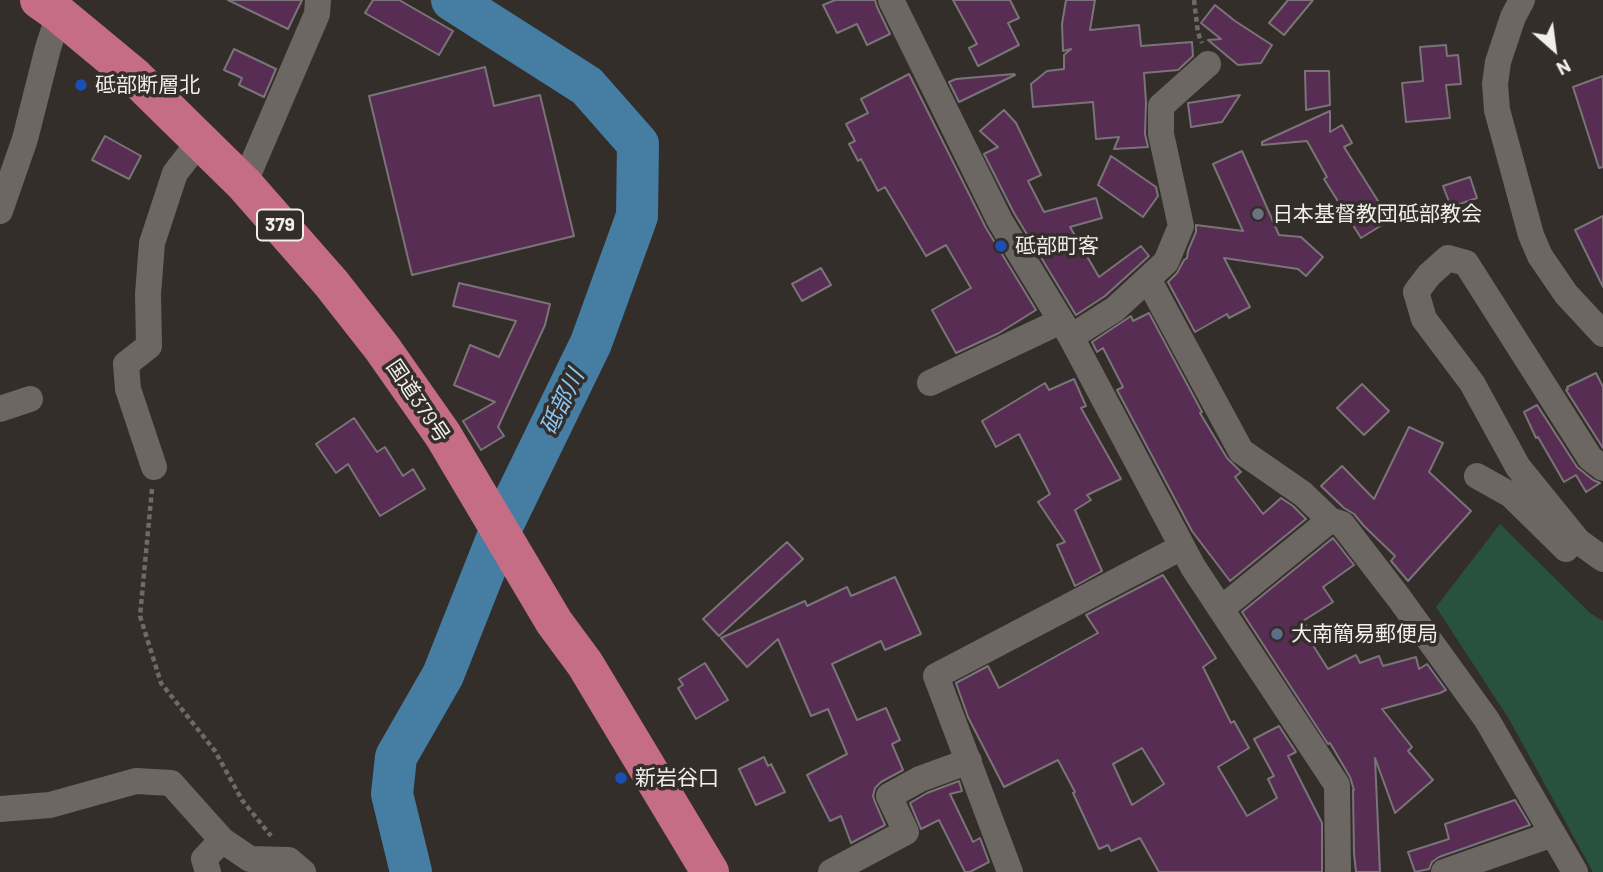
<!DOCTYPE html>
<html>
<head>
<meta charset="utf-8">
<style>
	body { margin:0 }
	#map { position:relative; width:1603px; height:872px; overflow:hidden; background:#332e2a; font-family:Barlow,sans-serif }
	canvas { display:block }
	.north { position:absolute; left:1519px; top:14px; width:70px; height:70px; -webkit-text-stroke:5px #332e2a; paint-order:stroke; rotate:152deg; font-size:19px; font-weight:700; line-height:28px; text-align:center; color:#f1eeeb }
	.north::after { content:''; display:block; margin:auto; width:24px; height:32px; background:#f1eeeb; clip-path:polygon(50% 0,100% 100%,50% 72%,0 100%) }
</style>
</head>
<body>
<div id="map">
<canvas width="1603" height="872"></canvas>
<div class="north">N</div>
</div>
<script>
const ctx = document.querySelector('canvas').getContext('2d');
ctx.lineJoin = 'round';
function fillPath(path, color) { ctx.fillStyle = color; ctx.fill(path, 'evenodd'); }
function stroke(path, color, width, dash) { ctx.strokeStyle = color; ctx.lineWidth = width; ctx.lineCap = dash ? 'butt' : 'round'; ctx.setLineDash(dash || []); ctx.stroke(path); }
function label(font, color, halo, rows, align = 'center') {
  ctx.font = font + ' Barlow,"Noto Sans JP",sans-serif'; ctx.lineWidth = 7; ctx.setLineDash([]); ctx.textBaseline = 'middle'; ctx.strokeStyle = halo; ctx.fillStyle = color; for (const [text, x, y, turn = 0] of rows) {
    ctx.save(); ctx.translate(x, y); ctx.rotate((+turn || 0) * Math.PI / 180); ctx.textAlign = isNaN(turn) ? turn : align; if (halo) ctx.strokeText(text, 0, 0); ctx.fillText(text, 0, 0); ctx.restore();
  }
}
fillPath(new Path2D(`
	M1500,524L1590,613L1603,621V872H1593L1509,719L1436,607Z`), '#29523c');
stroke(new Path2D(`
	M411,872L392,794L396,757L443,675L502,526L591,343L637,216L638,144L587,86L452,0`), '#457da3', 42);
const building = new Path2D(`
	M228,0H302L288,29Z
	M373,0H399L453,31L439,55L365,13Z
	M835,0H875L877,7L890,34L867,45L857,24L837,33L823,5Z
	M953,0H1010L1019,18L1008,23L1019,45L978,66L969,48L977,44Z
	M1066,0H1095L1090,30L1139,25L1141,46L1192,42L1193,56L1178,70L1144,73L1146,102L1145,134L1148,147L1114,149L1119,137L1096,139L1093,102L1033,107L1031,84L1047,71L1064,69V55L1071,49L1063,51L1062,24Z
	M1288,0H1313L1284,35L1269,23Z
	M1215,5L1235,21L1272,45L1261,63L1238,65L1208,40L1221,39L1201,23Z
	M1446,45L1447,56L1458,55L1461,84L1446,85L1450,118L1406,122L1402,83L1423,81L1420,47Z
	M234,49L276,69L264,97L239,85L242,78L224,70Z
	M485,67L494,106L540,95L574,236L412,275L369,96Z
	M1305,71H1329L1330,105L1306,110Z
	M909,74L986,228L1036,310L999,333L956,353L932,310L971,288L946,245L926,256L885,187L878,191L861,159L858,161L849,144L855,141L846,124L868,113L861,99Z
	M1014,74L1015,75L959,102L949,82L956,79Z
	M1603,76V167L1599,168L1573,87Z
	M1240,95L1222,122L1191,127L1188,103Z
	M1004,110L1016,123L1041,175L1028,181L1044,212L1096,198L1102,218L1070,227L1099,277L1141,246L1149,256L1105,296L1076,315L1014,213L984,154L998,147L980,131Z
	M1330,111V132L1342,125L1352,143L1344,147L1390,220L1361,238L1324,179L1327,177L1307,141L1262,145V142Z
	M105,136L141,156L129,179L92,160Z
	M1242,151L1279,235L1301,237L1323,257L1306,276L1298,269L1224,258L1250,307L1229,318L1227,314L1195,332L1168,282L1177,273L1184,260L1187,258L1188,251L1196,232V225L1243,231L1213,164Z
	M1111,156L1156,187L1158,196L1143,217L1098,185Z
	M1470,177L1477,198L1451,207L1443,186Z
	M1603,216V287L1575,230Z
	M821,268L831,285L802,301L792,284Z
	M459,283L550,304L545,325L498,427L504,436L481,450L463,421L495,402L454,385L470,345L499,357L516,321L453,306Z
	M1149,313L1202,412L1200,413L1227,458L1241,472L1235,477L1263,514L1281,498L1293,506L1306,519L1230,581L1192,531L1117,390L1123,387L1103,348L1097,352L1092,342L1131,316L1133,321Z
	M1596,373L1603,387V448L1566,390L1568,389L1567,387Z
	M1074,379L1086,406L1081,408L1121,479L1087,495L1091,500L1075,510L1102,571L1075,586L1057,545L1065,542L1038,502L1050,494L1019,434L996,447L982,421L1045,383L1049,390Z
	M1362,384L1389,411L1364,435L1337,408Z
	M1537,405L1577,467L1593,480L1600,483L1586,492L1576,475L1564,482L1538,437L1536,438L1524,412Z
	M354,418L377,452L385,447L403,476L413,469L425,489L380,516L348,464L336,473L316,444Z
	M1409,427L1443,443L1429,472L1471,511L1408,581L1391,561L1395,556L1364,526L1354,514L1344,508L1321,486L1342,466L1374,499Z
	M1333,538L1354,565L1323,587L1333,602L1303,621L1313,637L1309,639L1328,669L1356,655L1360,663L1379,656L1383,666L1416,657L1419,669L1427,664L1446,690L1440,693L1382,709L1412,747L1408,751L1433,780L1395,813L1375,758L1380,872H1356L1354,853L1353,790H1354L1350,777L1330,743L1328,744L1242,612Z
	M787,542L803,559L719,636L703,619Z
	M1163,575L1216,658L1203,667L1231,723L1234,721L1249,748L1218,767L1247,816L1277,798L1268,779L1274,776L1254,739L1279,726L1296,752L1288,756L1322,823V872H1159L1140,838L1111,851L1108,845L1099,849L1073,793L1075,792L1058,760L1004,787L968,717L956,683L988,666L999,688L1098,633L1086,615ZM1142,748L1164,784L1132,805L1113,764Z
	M895,577L921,634L885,650L881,641L832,664L857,720L886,708L900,740L892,744L903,770L881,782L875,788L873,796L875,802L885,825L851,843L841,816L830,821L807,775L847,754L828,709L811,716L778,639L747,667L721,638L805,601L807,606L847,587L851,596Z
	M705,663L728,700L696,719L678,688L683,685L679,679Z
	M764,757L768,766L771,764L785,792L756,805L739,769Z
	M959,781L962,791L950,794L973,842L980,838L989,862L970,872H965L939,820L921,829L910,803L927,793Z
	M1515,800L1530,825L1439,857L1432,862L1429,869L1415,872L1408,852L1449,839L1445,824Z`);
fillPath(building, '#582d53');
stroke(building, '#7a7478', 2);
stroke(new Path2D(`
	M1194,0L1198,33L1202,43
	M152,489L140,616L161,683L215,751L242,800L271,836`), '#6f6a67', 4.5, [5, 3.5]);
stroke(new Path2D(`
	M891,0L1000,221L1071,337L1193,567L1337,785L1338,872
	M1522,0L1513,17L1498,62L1495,84L1497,110L1531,235L1540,256L1566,294L1603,334
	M244,184L317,14L318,0
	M0,211L25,139L48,48L59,14
	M1148,279L1241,451L1303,494L1330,520L1342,524L1399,598L1487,720L1575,872
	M1071,337L1115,309L1166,262L1181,226L1161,134V106L1208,64
	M930,383L1061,321
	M0,409L30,399
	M154,467L128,389L126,364L149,346L148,294L152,243L175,173L201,140
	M1603,468L1590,458L1466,263L1448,258L1429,275L1416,292L1424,319L1472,383L1518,467L1578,541L1603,559
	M1477,476L1511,495L1566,549
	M1221,609L1330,520
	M0,809L50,805L136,781L171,783L222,840L250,859L289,860L303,872
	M208,872L204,859L222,840
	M831,872L906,832L889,796L920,779L969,761
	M1010,872L936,676L1182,547
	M1444,872L1553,834`), '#6d6763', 26);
stroke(new Path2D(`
	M39,0L59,14L135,77L244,184L331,283L382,348L443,435L554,622L585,664L710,872`), '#c46d84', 38);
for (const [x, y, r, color] of [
	[81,85,7,"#1a4fb4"],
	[1258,214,7,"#6b7280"],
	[1001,246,7,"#1a4fb4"],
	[1277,634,7,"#5c6f8a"],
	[621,778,7,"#1a4fb4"]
]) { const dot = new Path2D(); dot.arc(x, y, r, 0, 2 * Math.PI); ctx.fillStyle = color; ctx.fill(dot); stroke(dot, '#332e2a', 2.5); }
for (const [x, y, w] of [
	[280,225,46]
]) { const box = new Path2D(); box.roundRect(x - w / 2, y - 15.5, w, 31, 5); ctx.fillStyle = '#332e2a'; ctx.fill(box); stroke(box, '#f1eeeb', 2); }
label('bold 19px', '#f1eeeb', null, [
	["379",280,225]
]);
label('21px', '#f1eeeb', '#332e2a', [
	["砥部断層北",95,85],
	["日本基督教団砥部教会",1272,214],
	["砥部町客",1015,246],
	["大南簡易郵便局",1291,634],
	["新岩谷口",635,778]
], 'left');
label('21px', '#f1eeeb', '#332e2a', [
	["国道379号",418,401,56]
]);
label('italic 23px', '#88c7f4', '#332e2a', [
	["砥部川",562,402,-64]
]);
</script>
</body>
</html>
